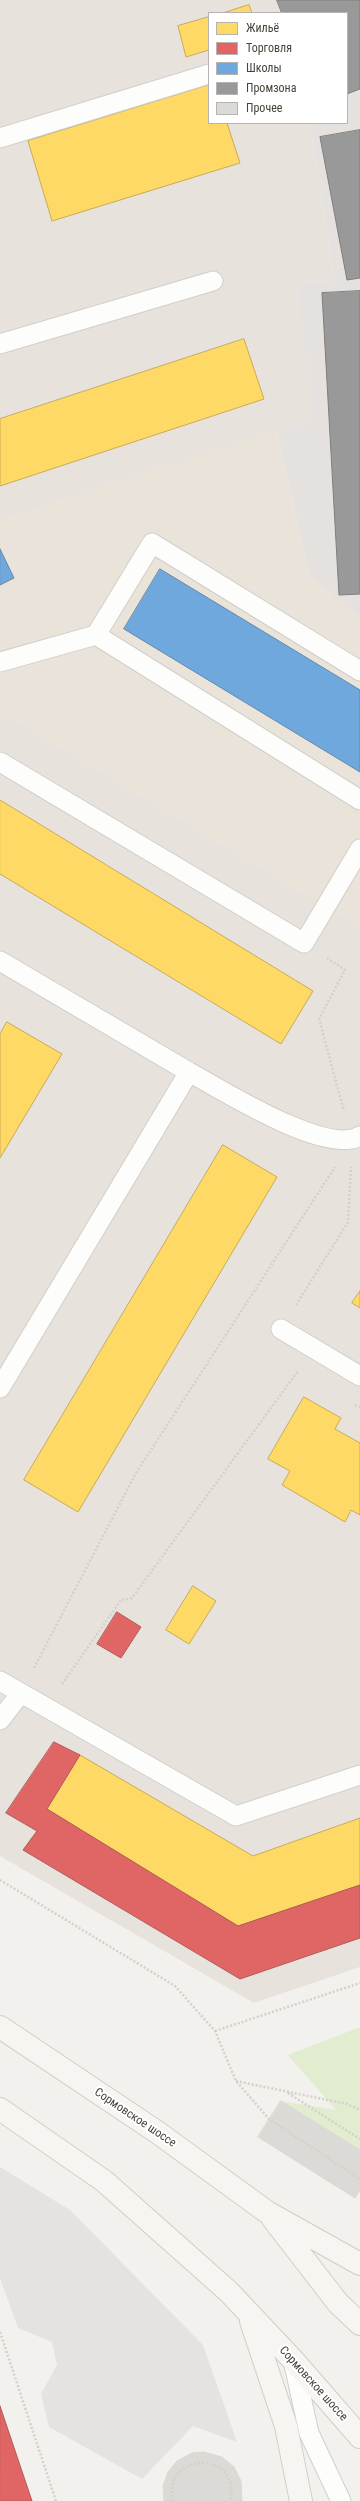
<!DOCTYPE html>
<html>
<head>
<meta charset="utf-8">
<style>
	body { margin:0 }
	#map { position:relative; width:360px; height:2501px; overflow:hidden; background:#f3f1ee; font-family:"Roboto Condensed",sans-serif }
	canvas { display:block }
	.legend { position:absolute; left:208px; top:12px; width:140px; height:112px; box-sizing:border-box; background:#fff; border:1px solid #b6b3b0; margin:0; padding:5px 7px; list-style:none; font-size:12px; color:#494239 }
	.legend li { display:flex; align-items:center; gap:8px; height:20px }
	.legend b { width:20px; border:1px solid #b6b3b0 }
</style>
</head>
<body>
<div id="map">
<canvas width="360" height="2501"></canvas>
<ul class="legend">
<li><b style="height:11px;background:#ffd966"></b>Жильё</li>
<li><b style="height:11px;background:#e06666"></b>Торговля</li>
<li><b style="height:11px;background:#6fa8dc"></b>Школы</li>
<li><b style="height:11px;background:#999"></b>Промзона</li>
<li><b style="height:11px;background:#dcdad6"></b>Прочее</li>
</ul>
</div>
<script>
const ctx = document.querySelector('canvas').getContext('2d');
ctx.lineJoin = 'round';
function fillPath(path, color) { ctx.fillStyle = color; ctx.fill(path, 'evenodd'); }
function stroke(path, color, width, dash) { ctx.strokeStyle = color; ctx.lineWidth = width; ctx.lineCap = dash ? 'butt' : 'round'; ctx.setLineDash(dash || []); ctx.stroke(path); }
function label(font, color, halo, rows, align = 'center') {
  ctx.font = font + ' "Roboto Condensed",sans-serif'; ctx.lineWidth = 4; ctx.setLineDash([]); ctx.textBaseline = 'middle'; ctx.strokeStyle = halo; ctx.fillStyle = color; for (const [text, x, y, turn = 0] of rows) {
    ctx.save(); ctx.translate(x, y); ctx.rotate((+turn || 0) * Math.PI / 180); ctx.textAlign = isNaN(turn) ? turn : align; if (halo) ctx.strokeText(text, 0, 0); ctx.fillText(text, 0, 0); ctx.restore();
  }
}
fillPath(new Path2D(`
	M0,0H276L280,13H209V123H310L335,281L296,283L313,420L0,521Z
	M0,710L360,927V1967L254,2003L0,1856Z`), '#e7e2dc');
fillPath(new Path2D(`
	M276,0H360V619L309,575L277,431L312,420L296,283L335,281L310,123H347V13H280Z`), '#e5e1de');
fillPath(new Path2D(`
	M277,431L309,575L360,619V927L0,710V521Z`), '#e9e3da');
fillPath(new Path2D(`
	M360,2027V2150L281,2101L336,2110L288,2055Z`), '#e2eccf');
fillPath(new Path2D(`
	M0,2167L70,2210L203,2345L237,2442L193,2426L142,2479L49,2427L41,2394L57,2365L52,2342L18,2328L0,2278Z`), '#e5e2df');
const homes = new Path2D(`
	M249,5L252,13H223Z
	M209,17V50L186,57L178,26Z
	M209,85V123H227L240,163L52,221L28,141Z
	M244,339L264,399L0,486V419Z
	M0,800L313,991L281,1044L0,874Z
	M7,1022L62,1054L0,1158V1034Z
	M223,1145L277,1177L78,1512L24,1480Z
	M360,1291V1308L352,1303Z
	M304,1397L341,1418L335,1429L360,1443V1515L351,1510L345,1522L282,1485L290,1471L268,1459Z
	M193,1586L216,1601L189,1644L166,1630Z
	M80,1755L253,1856L360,1818V1885L238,1926L47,1809Z`);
fillPath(homes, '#ffd966');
stroke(homes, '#c8ac58', 1);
const shops = new Path2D(`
	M117,1612L141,1627L121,1658L97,1644Z
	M54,1742L80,1755L47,1809L238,1926L360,1885V1938L240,1979L23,1850L37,1831L6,1813Z
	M0,2406L32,2501H0Z`);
fillPath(shops, '#e06666');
stroke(shops, '#b35b58', 1);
const schools = new Path2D(`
	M0,549L14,578L0,585Z
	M160,569L360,690V772L124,629Z`);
fillPath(schools, '#6fa8dc');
stroke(schools, '#6489ab', 1);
const industry = new Path2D(`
	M277,0H360V89L347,94V13H282Z
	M360,130V278L347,280L320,137Z
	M360,291V594L339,595L322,293Z`);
fillPath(industry, '#999');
stroke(industry, '#817f7c', 1);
const building = new Path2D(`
	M281,2101L360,2150V2190L355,2198L258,2137Z
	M204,2452L222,2457L234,2467L241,2481L242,2501H164L163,2486L168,2472L177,2461L192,2453Z`);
fillPath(building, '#dcdad6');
stroke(building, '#dbd8d4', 1);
const lane = new Path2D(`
	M0,138L209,74
	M0,344L213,281
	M96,635L360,800
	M0,662L96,635L152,543L360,671
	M0,762L304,943L360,849
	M0,961L189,1072
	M281,1329L360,1376
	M0,1388L189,1072C222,1090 326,1156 360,1136
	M0,1681L21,1693L0,1720
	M21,1693L236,1816L360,1775
	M293,2360L309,2433L341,2501`);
const secondary = new Path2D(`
	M0,2027L157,2132L267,2212L360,2264
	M0,2109L104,2181L229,2292L293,2360L360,2437
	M273,2219L338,2303L360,2324
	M251,2321L286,2426L301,2501`);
stroke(lane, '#d1cfcb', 21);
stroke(secondary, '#d2cdc5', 24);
stroke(new Path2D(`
	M327,958L345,970L319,1019L344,1111
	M296,1305L348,1222L351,1167
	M355,1405L360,1407
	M34,1668L136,1473L335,1167
	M62,1684L121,1600L132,1598L298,1371
	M0,1880L175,1986L215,2031L236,2081L269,2119L360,2179
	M215,2031L360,1983
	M236,2081L347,2104L360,2110
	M288,2093L360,2139
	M0,2332L56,2501
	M173,2501C161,2451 243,2450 230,2501`), '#d3d1cc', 2.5, [2, 2]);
stroke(lane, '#fdfdfc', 19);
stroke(secondary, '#f7f5f1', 22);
label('12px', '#494239', '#fff', [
	["Сормовское шоссе",135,2118,34],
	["Сормовское шоссе",313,2384,48]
]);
</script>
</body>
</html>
